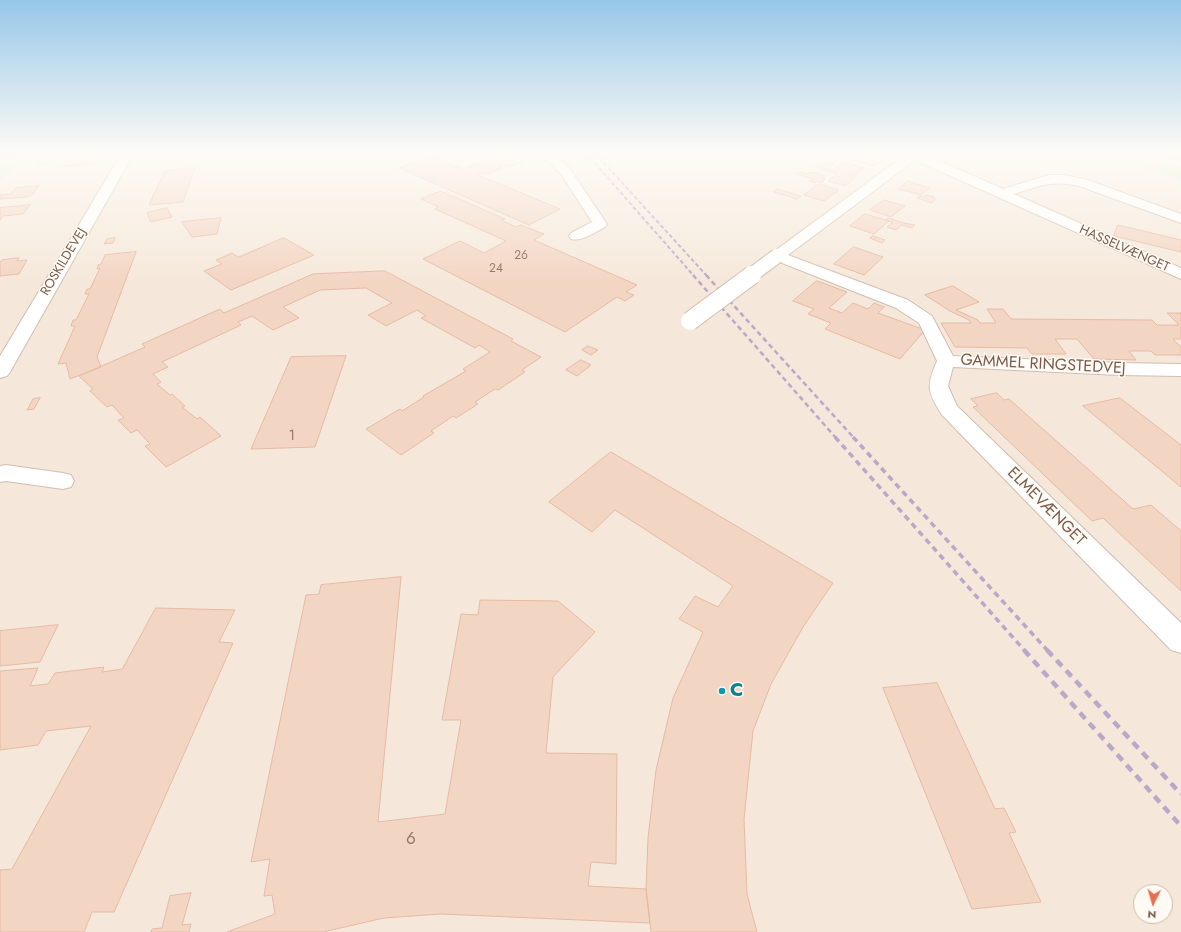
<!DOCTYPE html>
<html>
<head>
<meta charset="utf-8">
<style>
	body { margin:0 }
	#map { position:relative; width:1181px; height:932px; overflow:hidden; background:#fdf6ec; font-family:Jost,sans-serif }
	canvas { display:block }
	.north { position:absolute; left:1133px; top:884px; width:40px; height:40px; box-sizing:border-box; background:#fffaf3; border:1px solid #cabbb1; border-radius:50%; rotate:185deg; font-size:11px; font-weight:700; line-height:16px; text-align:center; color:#7a5c4d }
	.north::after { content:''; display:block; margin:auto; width:14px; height:18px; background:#e76f51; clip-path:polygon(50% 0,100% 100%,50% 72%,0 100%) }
</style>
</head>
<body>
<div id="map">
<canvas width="1181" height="932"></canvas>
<div class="north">N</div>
</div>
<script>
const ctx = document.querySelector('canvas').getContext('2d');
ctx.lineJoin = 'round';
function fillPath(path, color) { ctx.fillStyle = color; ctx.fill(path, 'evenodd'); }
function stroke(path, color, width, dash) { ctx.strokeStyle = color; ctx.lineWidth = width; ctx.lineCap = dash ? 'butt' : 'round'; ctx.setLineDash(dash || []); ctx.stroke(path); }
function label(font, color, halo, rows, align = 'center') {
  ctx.font = font + ' Jost,sans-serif'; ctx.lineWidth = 3; ctx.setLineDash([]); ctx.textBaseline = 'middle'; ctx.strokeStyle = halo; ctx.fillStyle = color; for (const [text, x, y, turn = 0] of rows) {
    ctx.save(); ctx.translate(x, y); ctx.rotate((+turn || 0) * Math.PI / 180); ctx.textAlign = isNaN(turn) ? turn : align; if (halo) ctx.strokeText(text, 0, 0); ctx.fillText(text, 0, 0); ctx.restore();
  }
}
fillPath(new Path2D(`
	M0,153H1181V932H0ZM1141,892H1165V916H1141Z`), '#f5e8da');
fillPath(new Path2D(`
	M0,153H27L0,181Z
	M1157,158L1181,166V180L1145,168L1143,162Z`), '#d8ecc9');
const building = new Path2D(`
	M46,153H68L66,156L52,157L47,164H37Z
	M244,153H277L269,157L241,156Z
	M474,153H527L536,156L510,167L504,165L498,167L502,168L489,174L485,173L478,175L560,209L529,225L399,168L430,156L463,169L488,159Z
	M853,153H885L890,154L874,166L852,160L860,155Z
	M98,155H101L95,164L63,167L70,157Z
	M827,162L834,164L828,168L857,176L845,186L828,181L837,174L815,167L818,165L821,166Z
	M845,162L865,168L856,174L836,168Z
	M195,168L183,202L149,205L165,171Z
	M799,172L806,174L811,172L825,176L822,178L826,179L821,183L817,181L815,183L809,181L813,179L797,174Z
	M908,181L929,188L921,195L899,189Z
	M819,184L839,190L824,201L804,195Z
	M39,186L33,194L28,197L0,199V195L11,194L16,188Z
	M778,189L801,196L797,199L774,192Z
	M441,191L505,219L501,220L516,227L521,225L544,234L534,240L637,285L626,292L634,295L625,301L617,297L565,332L423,259L460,241L484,253L506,241L435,209L439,207L421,199Z
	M926,195L934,197L933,199H936L932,203L917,198L920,196L924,197Z
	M884,200L905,206L891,217L870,210Z
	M30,205L23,214L3,216L0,220V208Z
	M167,208L172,217L151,222L147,213Z
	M865,214L889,221L874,234L850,226Z
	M221,218L217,234L192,237L182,222Z
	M888,218L904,223L915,225L912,228L902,225L896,230L887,227L893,222L886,220Z
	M1118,225L1181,240V252L1114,236Z
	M873,236L885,240L882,243L870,238Z
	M115,238L113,243L104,244L107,239Z
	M284,238L314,255L231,290L204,271L222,264L216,260L232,253L238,257Z
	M854,247L883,257L864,275L834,264Z
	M136,252L97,357L101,367L70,379L66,363L58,364L75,326H71L73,320H76L89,294H85L87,289H90L100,268L97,269L98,265L101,264L105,255Z
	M19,258L17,261L27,260L19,274L0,276V262L2,260Z
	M385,271L513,339L511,341L541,357L522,370L525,372L498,390L495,389L475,402L478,404L456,418L453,416L431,431L434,433L401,455L366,429L400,409L402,411L424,397L423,396L466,371L463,369L490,352L479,345L475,348L421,318L426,316L417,310L386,326L368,315L392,303L366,288L320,290L283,307L299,318L273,330L252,316L238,322L241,325L162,362L168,367L153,374L161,382L157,384L170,395L172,394L185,406L182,407L197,419L200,417L221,436L166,467L145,446L150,444L137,430L131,433L118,420L124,418L112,405L107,407L90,391L93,389L79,376L145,347L142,344L220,309L224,313L313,274Z
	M817,281L847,292L829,308L842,313L853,303L868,309L874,303L884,307L878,313L925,330L900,359L825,329L831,323L808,314L814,309L793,301Z
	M953,286L979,302L956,310L978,320L980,323H996L987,309H1003L1011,319L1152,320L1157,325H1179L1167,313H1181V339H1173L1181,347V355H1155L1151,351H1129L1136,360L1094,359L1077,339H1055L1066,354H1032L1027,348L955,347L941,323H971L969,320L950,311L925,295Z
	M588,346L598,350L591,355L582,350Z
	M346,356L315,447L251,449L291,357Z
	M581,360L591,365L577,376L566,370Z
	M997,393L1004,400L1009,399L1133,509L1151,505L1181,531V591L1103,518L1092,521L973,407L978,406L971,399Z
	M40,398L34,409L27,410L33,399Z
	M1120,398L1181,445V487L1083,406Z
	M611,452L833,583L803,627L771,684L753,731L744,819L747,894L757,932H651L646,889L648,838L656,770L673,698L703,632L679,619L695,596L718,607L733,586L615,510L592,532L549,502Z
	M401,577L378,822L445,814L461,720H442L461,614L478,615L480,600L558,601L595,632L553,677L546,753L617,754L616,864L591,862L588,886L646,889L650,923L441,914L384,918L323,932H227L275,914L272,895L264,896L270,859L251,862L306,595L319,594L321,585Z
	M156,608L235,610L219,642L233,643L114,912H92L84,932H0V870L12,869L91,726L46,731L38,745L0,750V671L38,668L30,686L48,684L55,673L104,667L102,672L122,669Z
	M58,625L40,662L0,666V631Z
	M937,683L995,809L1004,808L1016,832L1009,833L1041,902L972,909L883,688Z
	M191,893L182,925L191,924L189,932H151L152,929L162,928L170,896Z`);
fillPath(building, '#f3d5c3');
stroke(building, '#e6bba3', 1);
const minor = new Path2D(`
	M122,153H134L10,372L7,376L0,378V356Z
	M540,153H553L570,169L607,224L605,227C595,232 582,242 571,239L569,236L571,233L592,222L561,174Z
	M904,153H922L1003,189L1049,175H1064L1088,180L1181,214V223L1079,186C1050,180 1041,186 1014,194L1181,268V279L915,160L788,255L908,300L932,316L953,356L1119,363L1181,364V376L1119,375L953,367L948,386L957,406L1181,623V653L1171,650L942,415C927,391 926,386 937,361L919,323L896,308L772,259L769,256L772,253L905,155Z
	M6,465L63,473L71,475L74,481L71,487L63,489L6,481L0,482V466Z`);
const major = new Path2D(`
	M1162,153H1181V161L1164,156Z`);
stroke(minor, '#d1beb0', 2);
stroke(major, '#dad1cd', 2);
fillPath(minor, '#fff');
fillPath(major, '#fbd9a5');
stroke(new Path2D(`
	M586,153L694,276
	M595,153L707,276`), '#b9a8c9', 2, [4, 2.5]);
stroke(new Path2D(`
	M693,275L836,438
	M706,275L854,438`), '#b9a8c9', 2.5, [5, 3.5]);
stroke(new Path2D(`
	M835,437L1025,651
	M853,437L1048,651`), '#b9a8c9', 3.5, [6, 4.5]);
stroke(new Path2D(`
	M1024,650L1181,826
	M1047,650L1181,794`), '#b9a8c9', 4.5, [8, 6]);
const minorBridgeFar1 = new Path2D(`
	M750,276L777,256`);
const minorBridge = new Path2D(`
	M690,321L752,275`);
stroke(minorBridgeFar1, '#d1beb0', 16, []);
stroke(minorBridge, '#d1beb0', 20, []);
stroke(minorBridgeFar1, '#fff', 14);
stroke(minorBridge, '#fff', 18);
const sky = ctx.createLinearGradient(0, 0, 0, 283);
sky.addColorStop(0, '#97c7e8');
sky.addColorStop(0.54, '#fefbf6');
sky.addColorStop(1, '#fefbf600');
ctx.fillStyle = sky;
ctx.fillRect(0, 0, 1181, 283);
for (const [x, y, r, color] of [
	[722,691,4,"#0f9aa8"]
]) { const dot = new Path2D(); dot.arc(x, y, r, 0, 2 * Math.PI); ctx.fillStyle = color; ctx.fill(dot); stroke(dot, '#fffaf3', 1.5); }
label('12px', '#987a6a', null, [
	["26",521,256],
	["24",496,269]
]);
label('13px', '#7a5c4d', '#fffaf3', [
	["HASSELVÆNGET",1124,249,24],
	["ROSKILDEVEJ",64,262,-59]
]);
label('14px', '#987a6a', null, [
	["1",292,437]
]);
label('16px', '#7a5c4d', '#fffaf3', [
	["GAMMEL RINGSTEDVEJ",1043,365,3],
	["ELMEVÆNGET",1046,507,45]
]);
label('17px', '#987a6a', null, [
	["6",411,840]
]);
label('bold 19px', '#0d838f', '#fffaf3', [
	["C",730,691]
], 'left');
</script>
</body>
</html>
